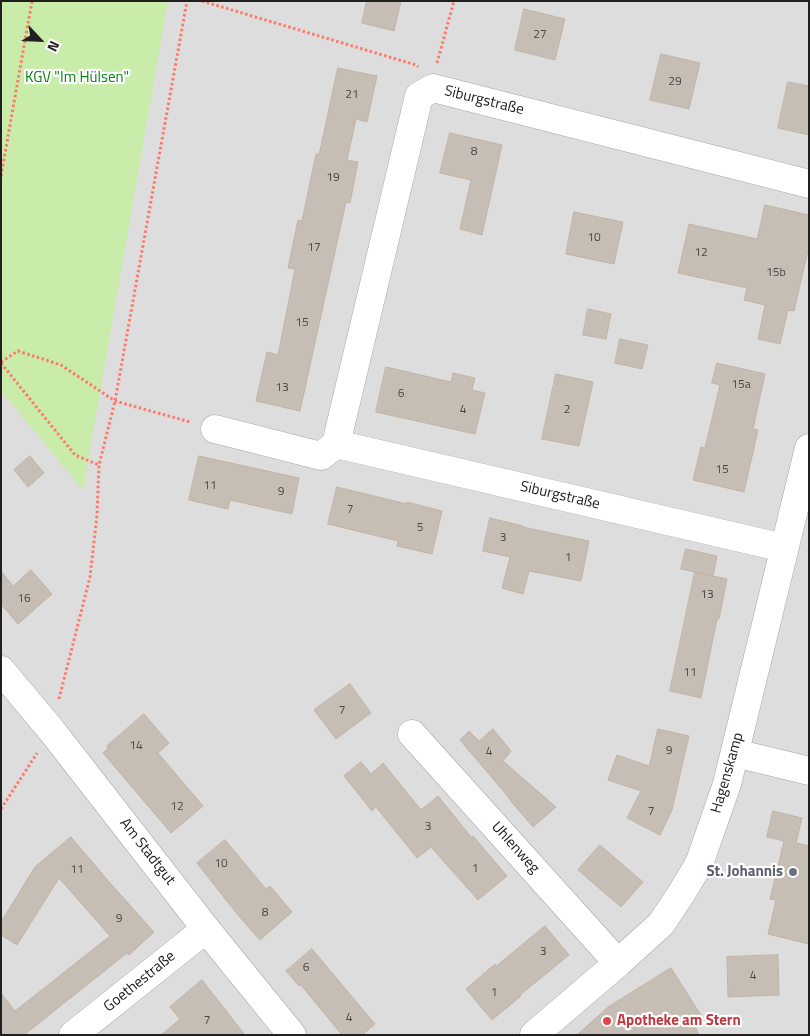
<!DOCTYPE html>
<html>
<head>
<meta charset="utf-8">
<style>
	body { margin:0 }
	#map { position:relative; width:810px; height:1036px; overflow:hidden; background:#f1ede6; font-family:"Titillium Web",sans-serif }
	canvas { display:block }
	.frame { position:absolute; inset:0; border:2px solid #202020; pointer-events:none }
	.north { position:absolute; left:15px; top:15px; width:50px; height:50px; -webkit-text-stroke:4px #fff; paint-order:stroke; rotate:115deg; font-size:14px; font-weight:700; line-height:20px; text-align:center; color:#202020 }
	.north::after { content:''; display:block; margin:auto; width:18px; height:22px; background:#202020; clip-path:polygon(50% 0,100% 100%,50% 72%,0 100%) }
</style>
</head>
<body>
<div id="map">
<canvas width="810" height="1036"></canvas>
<div class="frame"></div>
<div class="north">N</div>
</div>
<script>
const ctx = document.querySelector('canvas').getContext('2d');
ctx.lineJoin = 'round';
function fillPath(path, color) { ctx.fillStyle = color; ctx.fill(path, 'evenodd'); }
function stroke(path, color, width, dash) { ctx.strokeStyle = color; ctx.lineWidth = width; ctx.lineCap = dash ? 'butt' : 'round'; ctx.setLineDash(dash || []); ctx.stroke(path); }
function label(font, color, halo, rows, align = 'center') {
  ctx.font = font + ' "Titillium Web",sans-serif'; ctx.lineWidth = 4.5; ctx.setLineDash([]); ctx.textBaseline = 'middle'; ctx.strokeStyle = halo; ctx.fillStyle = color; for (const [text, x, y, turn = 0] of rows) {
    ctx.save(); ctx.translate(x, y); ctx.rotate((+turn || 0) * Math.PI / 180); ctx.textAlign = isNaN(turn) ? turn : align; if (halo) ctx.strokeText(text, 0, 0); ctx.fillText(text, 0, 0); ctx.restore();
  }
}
fillPath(new Path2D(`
	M1,1H809V1035H1Z`), '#dedddd');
fillPath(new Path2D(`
	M1,1H168L83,490L1,391Z`), '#caecaa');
const building = new Path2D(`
	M367,1H401L394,31L362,23Z
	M524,9L565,19L555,60L515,50Z
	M661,54L700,63L689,109L650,100Z
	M338,68L377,76L367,122L356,119L347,160L358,162L350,203L346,202L300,411L256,401L267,352L278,355L295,269L288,268L298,220L302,221L316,154H319Z
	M788,82L809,86V135L778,128Z
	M450,133L502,145L482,235L460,229L471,180L440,173Z
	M765,205L809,215V246L794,311L788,310L780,344L758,339L765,305L744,300L747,288L678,273L689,224L757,239Z
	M574,212L623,222L614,264L566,254Z
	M588,309L611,314L606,339L583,335Z
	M620,339L648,345L642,369L615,363Z
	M717,363L765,374L753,429L758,430L744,492L693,480L701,447L705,448L720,385L712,383Z
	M386,367L451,382L453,373L475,378L472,390L485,393L475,434L376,412Z
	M556,374L593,382L579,446L542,439Z
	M30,456L44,473L28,487L14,470Z
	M199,456L299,478L292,514L230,500L228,509L189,500Z
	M337,487L407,504V502L442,511L432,554L397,546L398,541L328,524Z
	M490,518L523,526V527L589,541L581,581L529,571L523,594L502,588L510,557L483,551Z
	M686,549L717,556L713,576L681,569Z
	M31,570L52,594L18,624L1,604V571L13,586Z
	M695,572L727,579L719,619H717L701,698L670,691Z
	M350,684L371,713L336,739L314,710Z
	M144,714L169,743L158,753L203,806L171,833L103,753L108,748L107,746Z
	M493,729L511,751L503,761L556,807L533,827L509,799H510L460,740L469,731L479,741Z
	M658,729L689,736L672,810L660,835L627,818L641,791L608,780L617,755L649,766Z
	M361,762L371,774L383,763L421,810L438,796L472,838L473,836L507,876L478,900L431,847L417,858L376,807L372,811L344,776Z
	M773,811L802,818L796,843L809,846V944L768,934L776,900L770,899L784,841L767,837Z
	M71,837L110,883L154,932L129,955L127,953L24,1035H1V993L15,1011L110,936L59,878L17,945L1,935V922L35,867Z
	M225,840L266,889L270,886L292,912L260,940L237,914L197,863Z
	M600,845L643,882L621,907L578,870Z
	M545,926L569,955L520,995L521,996L492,1020L466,989L495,964L496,966Z
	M312,949L375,1024L362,1035H342L301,985L299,986L286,971Z
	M778,955L779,995L728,997L727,957Z
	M671,968L704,1020L695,1026L699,1035H577L608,1007Z
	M202,980L245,1035H161L180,1019L170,1007Z`);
fillPath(building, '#c6bdb5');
stroke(building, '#c3b4a7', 1);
const minor = new Path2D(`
	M215,429L321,456L336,444
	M784,548L336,444L419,96L433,88L809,184
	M1,670L52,731L206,929L292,1035
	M412,734L618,963
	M735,753L809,771
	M73,1035L206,929
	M534,1035L618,963L661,924L681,894L699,864L727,784L809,448`);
stroke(minor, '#a7a7a7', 29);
stroke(new Path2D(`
	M202,1L416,65L418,67
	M437,63L454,1
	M1,176L32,1
	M1,362L18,351L61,365L115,401L190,422
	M1,363L75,455L99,465
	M59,699L90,577L97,515L99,465L115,401L187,1
	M1,809L37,753`), '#fe7969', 3, [2.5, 2.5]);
stroke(minor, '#fff', 28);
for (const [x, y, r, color] of [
	[793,872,5,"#6b7280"],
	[607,1021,5,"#e0444e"]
]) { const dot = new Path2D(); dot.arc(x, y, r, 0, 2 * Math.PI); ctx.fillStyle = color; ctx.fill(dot); stroke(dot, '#fff', 2); }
label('12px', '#4a4745', null, [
	["27",540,35],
	["29",675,82],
	["21",352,95],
	["8",474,152],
	["19",333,178],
	["10",594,238],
	["17",314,248],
	["12",701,253],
	["15b",776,273],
	["15",302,323],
	["15a",741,385],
	["13",282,388],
	["6",401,394],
	["4",463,410],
	["2",567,410],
	["15",722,470],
	["11",210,486],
	["9",281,492],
	["7",350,510],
	["5",420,528],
	["3",503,538],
	["1",568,558],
	["13",707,595],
	["16",24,599],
	["11",690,673],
	["7",342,711],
	["14",136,746],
	["9",669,751],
	["4",489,752],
	["12",177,807],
	["7",651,812],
	["3",428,827],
	["10",221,864],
	["1",475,869],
	["11",77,870],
	["8",265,913],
	["9",119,919],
	["3",543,952],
	["6",306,968],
	["4",753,976],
	["1",494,993],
	["4",349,1018],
	["7",207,1021]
]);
label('15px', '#088313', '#fff', [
	["KGV \"Im Hülsen\"",77,78]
]);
label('15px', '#202020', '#fff', [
	["Siburgstraße",484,101,14],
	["Siburgstraße",560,496,13],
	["Hagenskamp",728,773,-74],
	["Uhlenweg",515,848,48],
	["Am Stadtgut",147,852,52],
	["Goethestraße",140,982,-39]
]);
label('bold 15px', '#5b616d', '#fff', [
	["St. Johannis",783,872]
], 'right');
label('bold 15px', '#be3a42', '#fff', [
	["Apotheke am Stern",617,1021]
], 'left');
</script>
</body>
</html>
